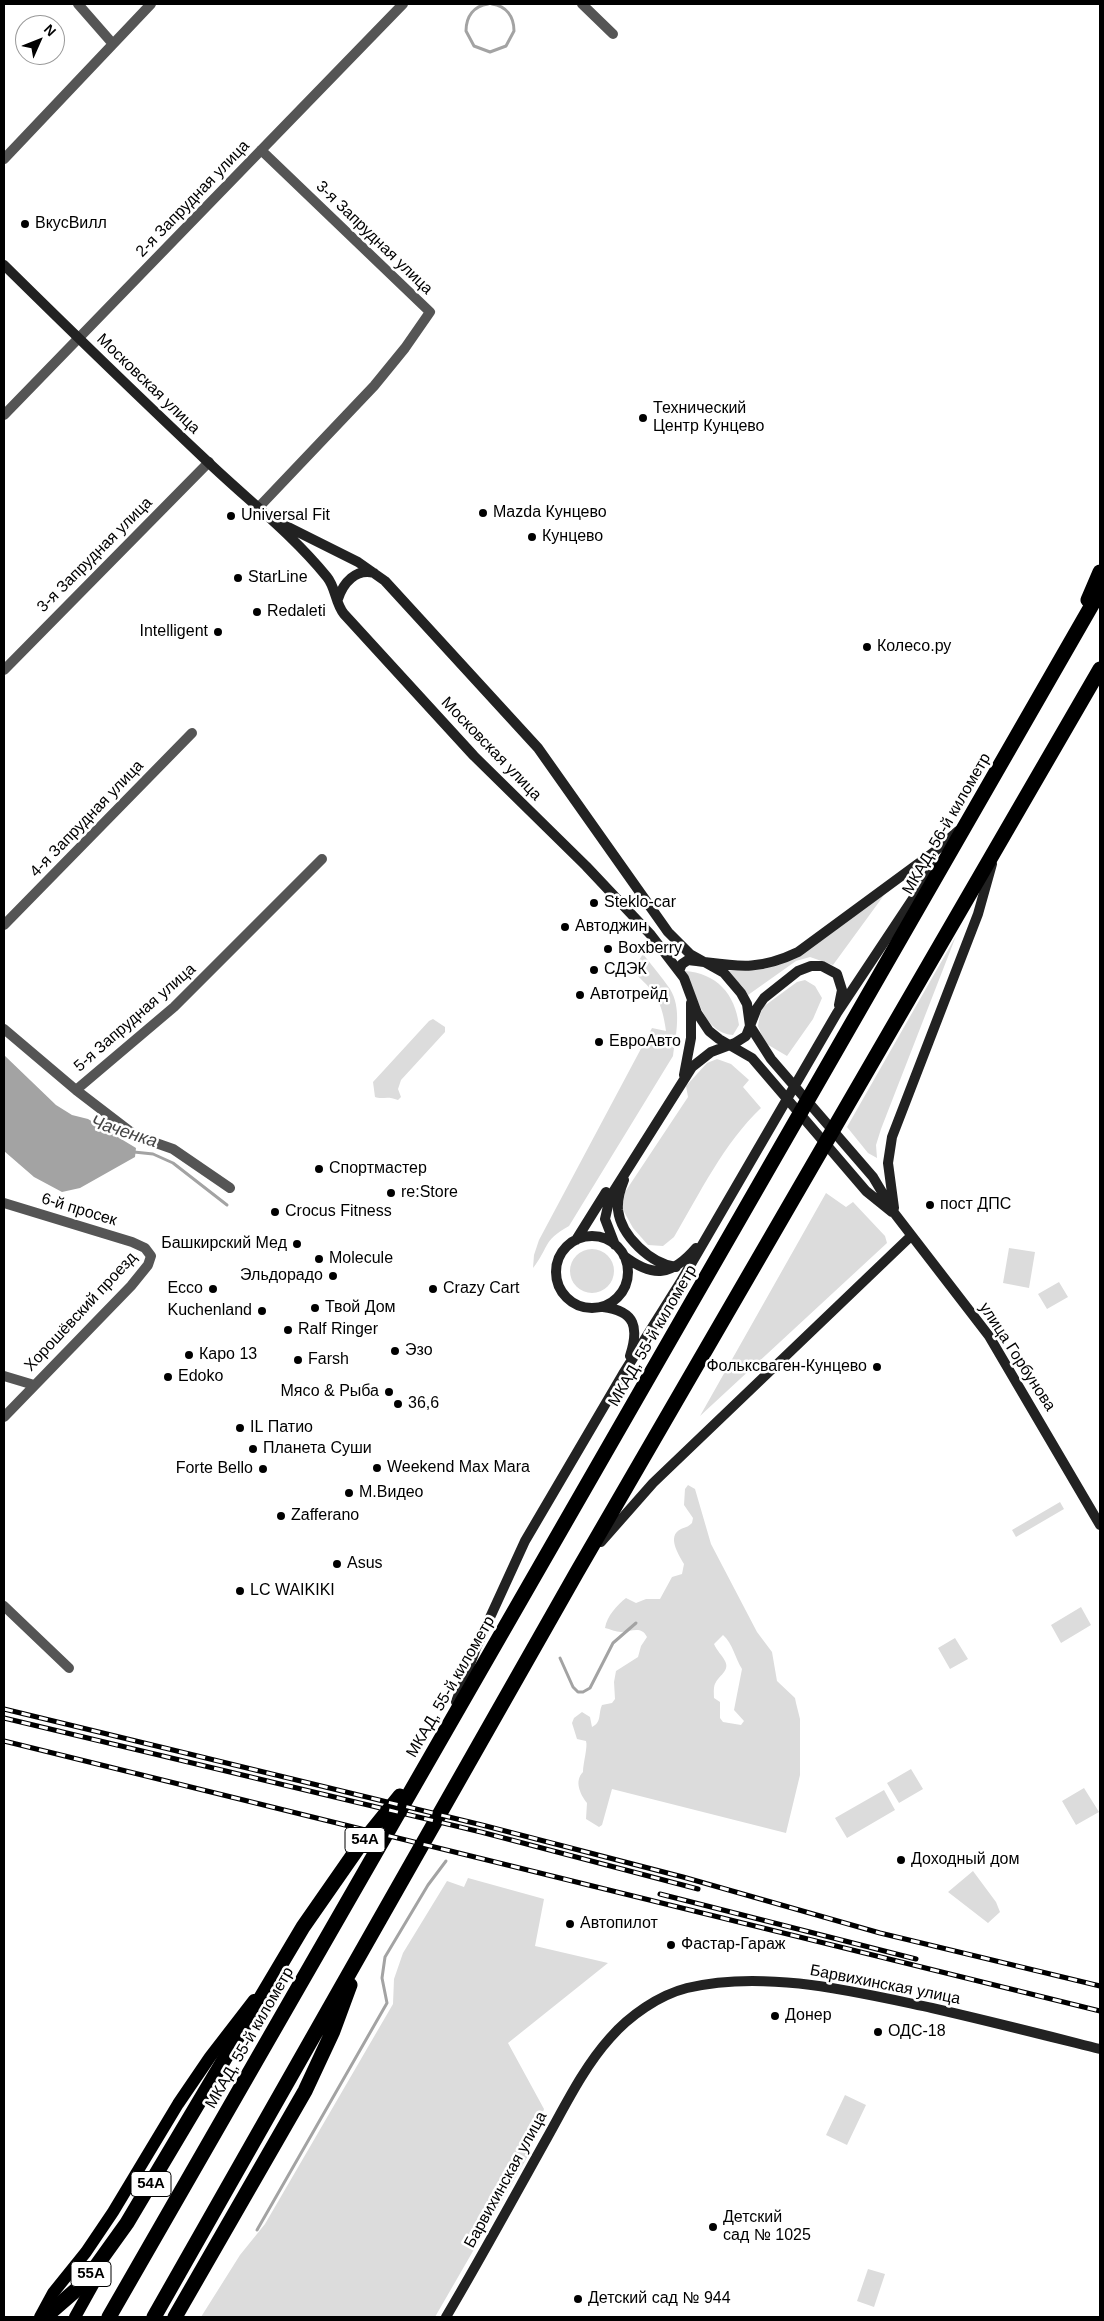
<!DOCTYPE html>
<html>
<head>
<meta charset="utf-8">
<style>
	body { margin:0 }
	#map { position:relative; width:1104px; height:2321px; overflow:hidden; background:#fff; font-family:Helvetica,sans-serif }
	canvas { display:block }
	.frame { position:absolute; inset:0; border:5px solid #000; pointer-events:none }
	.north { position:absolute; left:15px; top:15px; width:50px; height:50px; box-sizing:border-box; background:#fff; border:1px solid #999; border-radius:50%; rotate:46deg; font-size:14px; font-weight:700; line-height:20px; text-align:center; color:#000 }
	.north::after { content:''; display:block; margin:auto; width:18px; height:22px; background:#000; clip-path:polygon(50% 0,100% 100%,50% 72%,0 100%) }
</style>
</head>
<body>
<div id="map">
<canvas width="1104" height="2321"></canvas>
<div class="frame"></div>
<div class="north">N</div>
</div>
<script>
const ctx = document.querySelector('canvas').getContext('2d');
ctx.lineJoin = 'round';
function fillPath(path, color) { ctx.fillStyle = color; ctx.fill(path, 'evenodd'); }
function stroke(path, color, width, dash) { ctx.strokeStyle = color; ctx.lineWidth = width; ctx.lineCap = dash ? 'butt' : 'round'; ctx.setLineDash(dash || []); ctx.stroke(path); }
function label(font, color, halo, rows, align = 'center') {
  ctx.font = font + ' Helvetica,sans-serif'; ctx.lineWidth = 5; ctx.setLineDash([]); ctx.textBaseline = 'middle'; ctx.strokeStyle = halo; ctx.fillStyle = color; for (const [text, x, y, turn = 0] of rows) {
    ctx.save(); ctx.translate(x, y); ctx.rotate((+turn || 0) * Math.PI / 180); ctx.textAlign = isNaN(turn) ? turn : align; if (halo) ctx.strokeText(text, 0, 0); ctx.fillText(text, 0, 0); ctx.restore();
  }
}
fillPath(new Path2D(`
	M887,891L833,965L810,957L796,961L748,995L742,986L727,971L765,969L799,956Z
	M956,936L881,1129L876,1145L877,1158L868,1153L847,1127Z
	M643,954C652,966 662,977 670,989C682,1008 676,1035 673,1056L569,1226C542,1241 549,1248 533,1268L534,1255L539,1240L652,1028L666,1031C662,1001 655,991 632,971Z
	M684,971C717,973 735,994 739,1025L733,1035C702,1033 698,993 684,971Z
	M805,980L815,986L822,998L813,1019L787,1056L765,1043L758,1026L760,1015L763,1007L797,982Z
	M433,1019L445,1027V1032L401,1080L398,1089L401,1097L398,1100C386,1095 383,1100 375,1097L373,1082L429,1021Z
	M717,1059L731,1064L749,1080L743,1087L761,1108C724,1143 700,1193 674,1237L663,1246L648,1245L633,1228L622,1208L625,1192L688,1097L686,1086L707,1063Z
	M826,1193L846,1207L853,1202L885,1236L887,1243L700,1416Z
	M1009,1248L1035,1252L1029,1288L1003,1283Z
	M570 1271a22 22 0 1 1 44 0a22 22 0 1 1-44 0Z
	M1059,1282L1068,1297L1047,1309L1038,1294Z
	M688,1485L695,1489L711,1544L757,1632L772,1652L777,1681L795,1698L796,1703L800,1719V1775L786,1833L612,1789L602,1825L599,1827L586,1819L587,1803C580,1794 574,1781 583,1772C583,1763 588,1747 586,1741L577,1739L572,1723L574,1718L582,1712L590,1717L592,1727C602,1722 598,1714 602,1705L612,1703L615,1699L614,1682L616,1671L638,1657L641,1646L647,1637C641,1625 631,1632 621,1632C616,1632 610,1629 605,1628C607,1616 617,1605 626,1598L636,1603L646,1599H660L672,1577L682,1574L684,1564C679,1555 666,1536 681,1529C686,1527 688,1527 692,1523L693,1518L684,1505L685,1489ZM723,1635C733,1644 735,1658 742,1669L734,1710L744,1721L741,1725L723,1722L720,1718V1702L714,1698C714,1693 713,1686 716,1682C720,1675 730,1670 725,1661C722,1655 717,1651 714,1644Z
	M1060,1502L1064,1509L1016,1537L1012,1530Z
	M1081,1607L1091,1625L1061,1643L1051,1625Z
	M955,1638L968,1659L950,1669L938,1648Z
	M911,1769L923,1789L899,1803L887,1783Z
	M1084,1788L1099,1812L1076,1825L1062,1801Z
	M884,1790L895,1810L847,1838L835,1818Z
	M973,1871L996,1902L1000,1912L988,1923L948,1892Z
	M468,1878L544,1899L535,1946L608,1963L508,2043L544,2109L529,2154L435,2317H201L240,2255L265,2224L393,2004L394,1979L403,1953L447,1881L464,1887Z
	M845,2095L866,2105L847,2145L826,2135Z
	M868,2269L885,2274L874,2307L857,2301Z`), '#dcdcdc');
fillPath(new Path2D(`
	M4,1055L56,1105L72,1115L88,1119L136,1148L135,1157L80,1188L62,1192L34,1177L4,1151Z`), '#a3a3a3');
stroke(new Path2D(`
	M488,4C474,6 466,16 466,31L474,46L490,52L506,46L514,31C514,16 506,6 492,4
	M134,1152L153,1154L173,1163L227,1205
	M560,1658L573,1687L578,1692H583L590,1688L613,1643L636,1623
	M257,2230L387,2003L382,1978L385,1957L428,1885L446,1861`), '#a3a3a3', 3);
stroke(new Path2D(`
	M78,4L113,44
	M582,4L613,34
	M4,159L151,4
	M4,415L403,4
	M258,508L374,386L405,348L430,312L261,150
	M4,670L209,462
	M4,925L192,733
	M4,1029L76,1090L136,1136L173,1149L230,1188
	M76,1090L174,1007L322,859
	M4,1203L132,1242L145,1248L151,1256L148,1265L131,1286L4,1417
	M4,1376L34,1385
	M4,1606L69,1668`), '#555', 10);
stroke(new Path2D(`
	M4,265C72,332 140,398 209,463C249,501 292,534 327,577C336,588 335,603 344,614L474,756L586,866L651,935L684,978L697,1013L709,1031L719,1039L752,1058L866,1191L892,1212
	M274,520L358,562L385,581L538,748L668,932L690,954L724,973L741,993L747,1004L750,1026L771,1059L873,1177L895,1214L989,1336L1100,1525
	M338,599C343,583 356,568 374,573
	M679,971L682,964L688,960C733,965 754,973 798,952L934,852L958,831
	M684,1075L691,1038V1003
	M624,1180C620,1190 617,1199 618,1210C621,1236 651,1264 676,1267
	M894,1208L888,1163L892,1137L978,914L992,864
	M556 1272a36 36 0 1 1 72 0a36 36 0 1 1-72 0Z
	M576,1240L606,1192
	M615,1245L605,1219L610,1197L692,1067L711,1052L735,1043L746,1036L757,1008L764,998L798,971L811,966H822L837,974L842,990L839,1005
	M624,1256C653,1278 672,1276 696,1248
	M603,1307C636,1311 639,1328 630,1356
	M601,1542L653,1483L911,1236
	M456,1702L476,1648L525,1541L623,1374L680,1283L837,1013L936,864
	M446,2317C481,2258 514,2197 547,2138C566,2104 584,2067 610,2038C629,2016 659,1995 687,1988C765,1969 856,1992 932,2008C989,2021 1044,2035 1100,2049`), '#222', 10);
stroke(new Path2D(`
	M40,2317L53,2293L86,2252L113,2212L178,2104L210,2057L254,2000
	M75,2317L104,2265`), '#000', 12);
stroke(new Path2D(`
	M1088,600L1100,572
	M45,2317L84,2283L127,2223L303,1927L358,1848L400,1796
	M109,2317L1100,591
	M154,2317L577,1572L1100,669
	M175,2317L305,2091L333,2031L350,1985`), '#000', 15);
const rail = new Path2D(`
	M4,1709L482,1825L683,1877L880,1933L1100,1986
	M4,1718L481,1832L698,1889
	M4,1741L1100,2011
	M660,1894L916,1959`);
stroke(rail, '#000', 5);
stroke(rail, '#fff', 3, [9]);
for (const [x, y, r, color] of [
	[25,224,5,"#000"],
	[643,418,5,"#000"],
	[483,513,5,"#000"],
	[231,516,5,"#000"],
	[532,537,5,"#000"],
	[238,578,5,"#000"],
	[257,612,5,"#000"],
	[218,632,5,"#000"],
	[867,647,5,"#000"],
	[594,903,5,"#000"],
	[565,927,5,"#000"],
	[608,949,5,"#000"],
	[594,970,5,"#000"],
	[580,995,5,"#000"],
	[599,1042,5,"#000"],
	[319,1169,5,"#000"],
	[391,1193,5,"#000"],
	[930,1205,5,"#000"],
	[275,1212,5,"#000"],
	[297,1244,5,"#000"],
	[319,1259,5,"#000"],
	[333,1276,5,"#000"],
	[213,1289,5,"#000"],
	[433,1289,5,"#000"],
	[315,1308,5,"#000"],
	[262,1311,5,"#000"],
	[288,1330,5,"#000"],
	[395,1351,5,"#000"],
	[189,1355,5,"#000"],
	[298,1360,5,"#000"],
	[877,1367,5,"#000"],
	[168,1377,5,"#000"],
	[389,1392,5,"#000"],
	[398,1404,5,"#000"],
	[240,1428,5,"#000"],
	[253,1449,5,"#000"],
	[377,1468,5,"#000"],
	[263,1469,5,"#000"],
	[349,1493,5,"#000"],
	[281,1516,5,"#000"],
	[337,1564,5,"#000"],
	[240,1591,5,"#000"],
	[901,1860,5,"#000"],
	[570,1924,5,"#000"],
	[671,1945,5,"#000"],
	[775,2016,5,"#000"],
	[878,2032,5,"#000"],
	[713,2227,5,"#000"],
	[578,2299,5,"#000"]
]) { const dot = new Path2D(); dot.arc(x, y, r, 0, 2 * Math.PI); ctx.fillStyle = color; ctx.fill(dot); stroke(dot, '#fff', 2); }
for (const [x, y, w] of [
	[365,1840,40],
	[151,2184,40],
	[91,2274,40]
]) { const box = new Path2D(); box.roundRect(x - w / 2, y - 12.5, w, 25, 4); ctx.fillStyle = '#fff'; ctx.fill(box); stroke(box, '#000', 1); }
label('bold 15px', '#000', null, [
	["54А",365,1840],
	["54А",151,2184],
	["55А",91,2274]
]);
label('16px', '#000', '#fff', [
	["2-я Запрудная улица",193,199,-46],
	["3-я Запрудная улица",374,238,44],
	["Московская улица",148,384,44],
	["3-я Запрудная улица",95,555,-45],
	["Московская улица",491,749,46],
	["4-я Запрудная улица",87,819,-46],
	["МКАД, 56-й километр",947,824,-60],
	["5-я Запрудная улица",135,1018,-41],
	["6-й просек",79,1210,17],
	["Хорошёвский проезд",81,1312,-47],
	["МКАД, 55-й километр",653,1336,-60],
	["улица Горбунова",1017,1357,57],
	["МКАД, 55-й километр",451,1687,-60],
	["Барвихинская улица",885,1985,11],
	["МКАД, 55-й километр",250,2038,-60],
	["Барвихинская улица",506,2180,-61]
]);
label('16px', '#000', '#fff', [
	["ВкусВилл",35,224],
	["Технический",653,409],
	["Центр Кунцево",653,427],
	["Mazda Кунцево",493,513],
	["Universal Fit",241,516],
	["Кунцево",542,537],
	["StarLine",248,578],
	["Redaleti",267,612],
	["Intelligent",208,632,"right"],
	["Колесо.ру",877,647],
	["Steklo-car",604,903],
	["Автоджин",575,927],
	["Boxberry",618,949],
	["СДЭК",604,970],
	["Автотрейд",590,995],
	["ЕвроАвто",609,1042],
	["Спортмастер",329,1169],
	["re:Store",401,1193],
	["пост ДПС",940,1205],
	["Crocus Fitness",285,1212],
	["Башкирский Мед",287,1244,"right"],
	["Molecule",329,1259],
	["Эльдорадо",323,1276,"right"],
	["Ecco",203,1289,"right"],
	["Crazy Cart",443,1289],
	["Твой Дом",325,1308],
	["Kuchenland",252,1311,"right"],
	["Ralf Ringer",298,1330],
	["Эзо",405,1351],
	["Каро 13",199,1355],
	["Farsh",308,1360],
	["Фольксваген-Кунцево",867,1367,"right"],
	["Edoko",178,1377],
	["Мясо & Рыба",379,1392,"right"],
	["36,6",408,1404],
	["IL Патио",250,1428],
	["Планета Суши",263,1449],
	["Weekend Max Mara",387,1468],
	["Forte Bello",253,1469,"right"],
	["М.Видео",359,1493],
	["Zafferano",291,1516],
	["Asus",347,1564],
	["LC WAIKIKI",250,1591],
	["Доходный дом",911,1860],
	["Автопилот",580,1924],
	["Фастар-Гараж",681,1945],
	["Донер",785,2016],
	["ОДС-18",888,2032],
	["Детский",723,2218],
	["сад № 1025",723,2236],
	["Детский сад № 944",588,2299]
], 'left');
label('italic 18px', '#444', '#fff', [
	["Чаченка",124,1132,18]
]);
</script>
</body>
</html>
